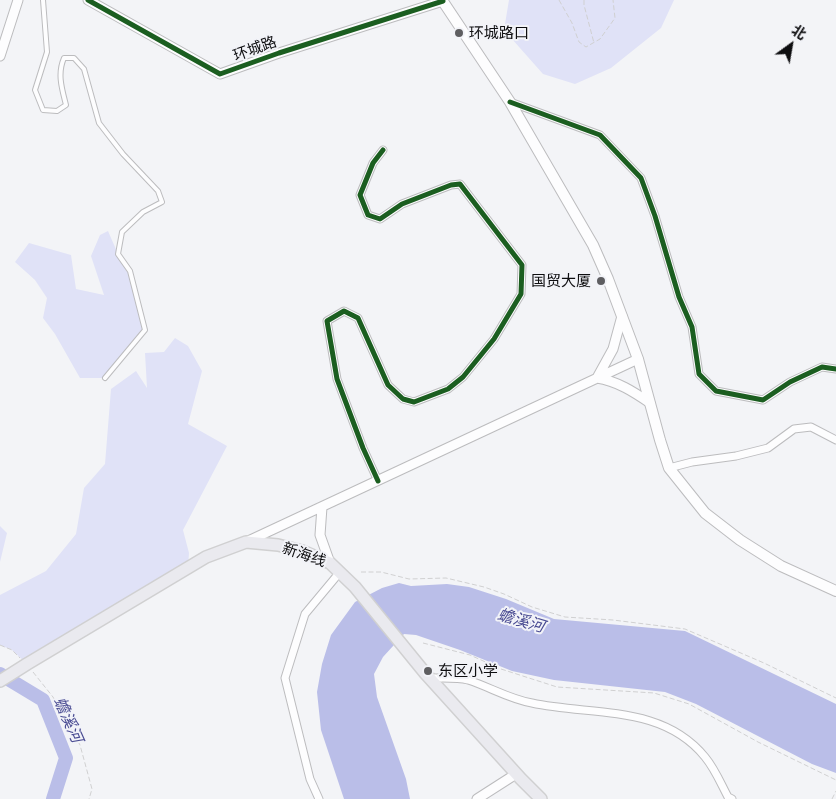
<!DOCTYPE html>
<html>
<head>
<meta charset="utf-8">
<style>
	body { margin:0 }
	#map { position:relative; width:836px; height:799px; overflow:hidden; background:#f3f4f7; font-family:Quicksand,"Noto Sans SC",sans-serif }
	canvas { display:block }
	.north { position:absolute; left:766px; top:20px; width:50px; height:50px; -webkit-text-stroke:4px #f2f3f8; paint-order:stroke; rotate:32deg; font-size:14px; font-weight:700; line-height:20px; text-align:center; color:#0e0e10 }
	.north::after { content:''; display:block; margin:auto; width:18px; height:22px; background:#0e0e10; clip-path:polygon(50% 0,100% 100%,50% 72%,0 100%) }
</style>
</head>
<body>
<div id="map">
<canvas width="836" height="799"></canvas>
<div class="north">北</div>
</div>
<script>
const ctx = document.querySelector('canvas').getContext('2d');
ctx.lineJoin = 'round';
function fillPath(path, color) { ctx.fillStyle = color; ctx.fill(path, 'evenodd'); }
function stroke(path, color, width, dash) { ctx.strokeStyle = color; ctx.lineWidth = width; ctx.lineCap = dash ? 'butt' : 'round'; ctx.setLineDash(dash || []); ctx.stroke(path); }
function label(font, color, halo, rows, align = 'center') {
  ctx.font = font + ' Quicksand,"Noto Sans SC",sans-serif'; ctx.lineWidth = 4; ctx.setLineDash([]); ctx.textBaseline = 'middle'; ctx.strokeStyle = halo; ctx.fillStyle = color; for (const [text, x, y, turn = 0] of rows) {
    ctx.save(); ctx.translate(x, y); ctx.rotate((+turn || 0) * Math.PI / 180); ctx.textAlign = isNaN(turn) ? turn : align; if (halo) ctx.strokeText(text, 0, 0); ctx.fillText(text, 0, 0); ctx.restore();
  }
}
fillPath(new Path2D(`
	M509,0H674L661,28L611,68L575,84L543,74L504,30Z
	M108,231L118,254L130,271L145,330L105,378H80L55,334L43,318L47,298L35,280L15,262L29,243L71,255L76,289L104,295L91,256L100,235Z
	M175,338L188,346L202,371L188,424L227,446L183,530L189,553L188,567L27,664L12,650L0,645V595L46,571L76,534L84,488L105,464L111,389L136,371L147,388L145,353L164,352Z
	M0,526L7,533L0,562Z`), '#e0e2f7');
fillPath(new Path2D(`
	M399,583L411,586L447,584L469,587L506,599L554,619L685,631L836,704V773L812,764L696,704L665,692L554,680L512,671L460,650L416,635L404,634L383,657L374,674L377,697L406,779L410,799H344L321,730L317,692L322,664L331,635L355,602L382,588Z`), '#babee8');
stroke(new Path2D(`
	M0,674L43,700L66,758L53,799`), '#babee8', 14);
const service = new Path2D(`
	M43,0L47,52L35,90L43,110L57,111L66,105C62,89 57,74 64,58H74L84,69L99,123L123,154L158,191L162,202L143,212L122,232L118,254L130,271L145,330L105,378`);
const minor = new Path2D(`
	M510,102L600,135L641,178L655,216L679,297L692,327L699,374L716,391L763,400L790,382L822,367L836,369
	M669,468L692,462L736,456L768,448L794,429L811,427L836,440
	M378,481L363,448L337,379L327,321L344,311L358,318L388,385L403,399L414,402L448,389L463,377L494,339L521,294L522,265L460,184L451,185L402,204L380,219L368,215L360,195L373,163L383,150
	M430,678C442,678 457,677 468,680C490,687 509,699 532,703C592,716 662,704 705,757C715,769 721,784 728,797L732,799
	M319,799L310,779L285,678L305,614L340,572`);
const tertiary = new Path2D(`
	M88,0L220,74L279,53L443,1
	M0,56L18,0
	M622,316L613,349L597,378C617,381 634,392 650,403
	M322,507L320,535L330,563
	M246,542L638,359
	M477,799L516,774`);
const secondary = new Path2D(`
	M442,0L510,102L593,245L608,279L638,359L660,440L669,468L705,513L740,540L781,566L836,591`);
const primary = new Path2D(`
	M0,681L27,664L206,557L246,542L278,545L302,551L330,563L355,587L425,673L521,779L541,799`);
stroke(service, '#bcbcbe', 6);
stroke(minor, '#bcbcbe', 9);
stroke(tertiary, '#bcbcbe', 11);
stroke(secondary, '#bcbcbe', 12);
stroke(primary, '#d0d0d1', 14);
stroke(new Path2D(`
	M559,0L572,23L579,42L586,47L600,39L615,18L613,0
	M584,0V5L594,43
	M361,572H381L409,579L446,578L484,587L504,594L532,607L565,617L613,620L685,629L764,663L836,698
	M423,643L470,655L501,669L557,687L654,693L689,704L758,742L836,780
	M0,645L12,650L20,658
	M33,672L53,697L80,745L92,789L89,799
	M832,799L836,791`), '#d0d0d1', 1, [5, 2.5]);
stroke(service, '#fdfdfe', 4);
stroke(minor, '#fdfdfe', 7);
stroke(tertiary, '#fdfdfe', 9);
stroke(secondary, '#fdfdfe', 10);
stroke(primary, '#eaeaef', 11);
stroke(new Path2D(`
	M88,0L220,74L279,53L443,1
	M510,102L600,135L641,178L655,216L679,297L692,327L699,374L716,391L763,400L790,382L822,367L836,369
	M378,481L363,448L337,379L327,321L344,311L358,318L388,385L403,399L414,402L448,389L463,377L494,339L521,294L522,265L460,184L451,185L402,204L380,219L368,215L360,195L373,163L383,150`), '#1b5e20', 5);
for (const [x, y, r, color] of [
	[459,33,5,"#5e5e61"],
	[601,281,5,"#5e5e61"],
	[428,671,5,"#5e5e61"]
]) { const dot = new Path2D(); dot.arc(x, y, r, 0, 2 * Math.PI); ctx.fillStyle = color; ctx.fill(dot); stroke(dot, '#f2f3f8', 2); }
label('15px', '#0e0e10', '#f2f3f8', [
	["环城路口",469,33],
	["国贸大厦",591,281,"right"],
	["东区小学",438,671]
], 'left');
label('15px', '#0e0e10', '#f2f3f8', [
	["环城路",255,49,-20],
	["新海线",304,555,19]
]);
label('italic 16px', '#494b92', '#f2f3f8', [
	["蟾溪河",521,621,16],
	["蟾溪河",68,720,66]
]);
</script>
</body>
</html>
